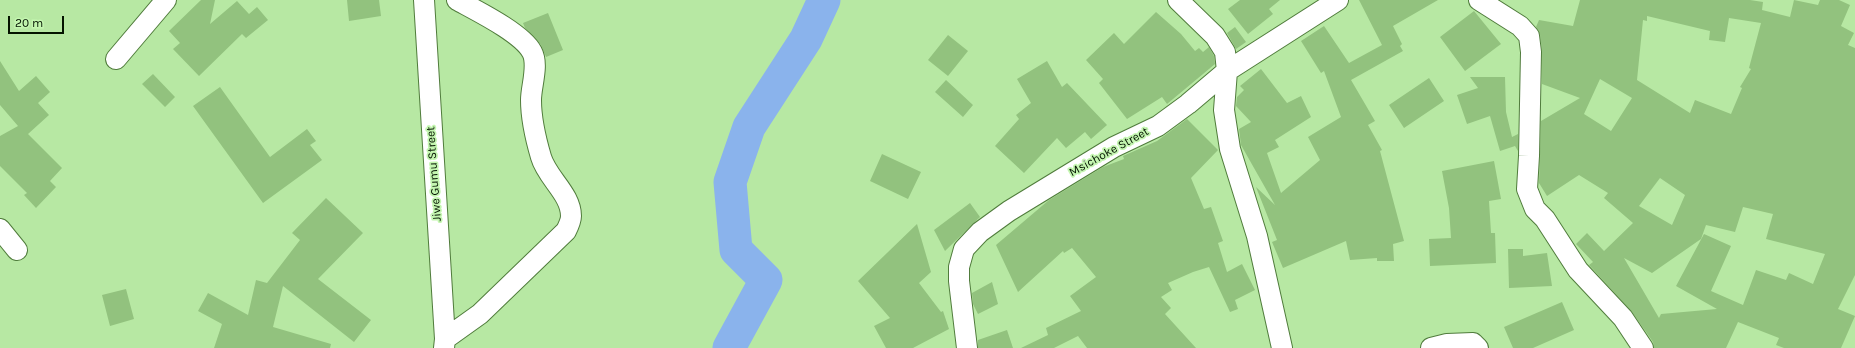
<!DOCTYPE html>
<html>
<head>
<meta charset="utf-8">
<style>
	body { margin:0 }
	#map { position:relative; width:1855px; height:348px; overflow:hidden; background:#b7e8a3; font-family:Karla,sans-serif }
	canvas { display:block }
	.scale { position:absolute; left:8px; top:16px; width:56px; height:18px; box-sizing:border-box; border:2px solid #041400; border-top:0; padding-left:5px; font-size:12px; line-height:14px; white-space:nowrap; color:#041400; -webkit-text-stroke:3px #c4f6b0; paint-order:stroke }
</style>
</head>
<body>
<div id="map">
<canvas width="1855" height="348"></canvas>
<div class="scale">20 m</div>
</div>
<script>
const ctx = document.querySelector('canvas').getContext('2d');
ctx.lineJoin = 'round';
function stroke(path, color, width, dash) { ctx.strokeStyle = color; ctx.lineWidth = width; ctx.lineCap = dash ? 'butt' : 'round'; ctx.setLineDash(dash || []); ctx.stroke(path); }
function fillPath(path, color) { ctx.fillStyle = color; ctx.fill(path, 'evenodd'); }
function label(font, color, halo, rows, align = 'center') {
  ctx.font = font + ' Karla,sans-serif'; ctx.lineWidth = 3.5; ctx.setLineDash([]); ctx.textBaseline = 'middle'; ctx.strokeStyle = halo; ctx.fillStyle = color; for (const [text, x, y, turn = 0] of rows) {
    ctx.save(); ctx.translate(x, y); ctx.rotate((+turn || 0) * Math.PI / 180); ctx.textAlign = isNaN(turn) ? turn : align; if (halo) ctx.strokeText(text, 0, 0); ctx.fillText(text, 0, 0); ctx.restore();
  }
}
stroke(new Path2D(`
	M729,348L766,280L736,250L730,182L749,127L806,39L824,0`), '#8ab3ec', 33);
fillPath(new Path2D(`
	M201,0H215L210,24L237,1L249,14L257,7L268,20L246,38L242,34L199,76L173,49L180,43L169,31Z
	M347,0H379L381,16L349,21Z
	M1240,0H1280L1269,9L1273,14L1248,34L1228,9Z
	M1359,0H1438L1393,26L1402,44L1400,46L1403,51L1351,80L1375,121L1368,125L1382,150L1380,151L1404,241L1393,244L1394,261H1377V258L1350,260L1346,241L1283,268L1272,242L1277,240L1256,187L1275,205L1241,145L1239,129L1251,122L1236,106L1237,97L1244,90L1240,86L1261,69L1287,103L1301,96L1311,117L1275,140L1279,147L1267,153L1281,193L1320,160L1308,137L1341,117L1324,71L1321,73L1301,41L1324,26L1349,63L1382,45Z
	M1580,0H1750L1763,2L1762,10L1790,17L1794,0L1818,5L1820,0H1839L1850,5L1841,26L1854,33L1848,45L1855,48V275L1838,309L1855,316L1841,348H1784L1776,345L1779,338L1738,322L1726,348H1654L1653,342L1632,312L1589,265L1593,262L1576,244L1587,233L1604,251L1633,223L1604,198L1608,193L1579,175L1547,196L1539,183L1541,121L1580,98L1542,84V51L1540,35L1536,27L1539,20L1573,26ZM1647,16L1710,31L1709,40L1725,42L1729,18L1761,23L1749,68L1751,69L1740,87L1742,88L1731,114L1695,100L1690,113L1637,80L1643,20L1647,21ZM1600,79L1632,98L1611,131L1584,114ZM1660,178L1685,195L1672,225L1639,206ZM1743,207L1773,214L1766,239L1825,254L1813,284L1789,273L1786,280L1756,270L1743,305L1711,291L1731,246L1704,234L1676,286L1717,309L1661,314L1659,318L1624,258L1652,273L1701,239L1706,225L1735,232Z
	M1474,11L1501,44L1465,71L1440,37Z
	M1156,12L1181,34L1195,51L1199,48L1203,52L1209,47L1214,56L1215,64L1167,104L1162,97L1127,119L1099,83L1103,79L1086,60L1114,33L1124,44Z
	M548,13L563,50L546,57L541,45L525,28L523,23Z
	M1235,27L1246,42L1236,49L1227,33Z
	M948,35L968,51L948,76L928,60Z
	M0,61L19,91L36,76L50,92L38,103L49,115L28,134L62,168L50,181L56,187L36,208L24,195L27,193L0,166V136L18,126L0,105Z
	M1047,61L1062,87L1067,83L1107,125L1091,139L1085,132L1066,148L1057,138L1024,173L995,146L1019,119L1016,115L1031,103L1017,79Z
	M153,74L175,97L165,107L142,84Z
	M1470,77H1505L1506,112L1512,137L1518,134V151L1515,146L1500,151L1490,116L1467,124L1457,95L1478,88Z
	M1429,78L1444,101L1404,128L1389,105Z
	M946,80L973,105L963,117L935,92Z
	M220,87L270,157L307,129L316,141L310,145L322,160L263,203L193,106Z
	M1187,119L1218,150L1191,178L1204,209L1211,207L1223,241L1218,243L1227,272L1242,264L1255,290L1235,300L1238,309L1230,312L1209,267L1193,272L1168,283L1172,290L1161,297L1171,308L1165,314L1196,348H1087L1078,336L1054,348H1021L1048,335L1046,328L1081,311L1070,296L1096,277L1072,248L1064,253L1063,251L1018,292L996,245L1049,200L1103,167L1124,159L1123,156L1157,141Z
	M882,154L921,172L908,199L870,181Z
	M1494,161L1501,199L1489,201L1491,233H1495L1496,263L1430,266L1429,239L1451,238L1449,208L1442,171Z
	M326,198L363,233L318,279L371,320L354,342L283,286L273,327L331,344L330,348H214L222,324L198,311L208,293L248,315L256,280L267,283L300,240L292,233Z
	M970,203L980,217L945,251L934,230Z
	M917,224L931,272L919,283L941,312L943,311L949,329L913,348H886L874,326L890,318L858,281Z
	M1508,249H1523V256L1547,253L1552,286L1509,288Z
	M992,282L998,304L978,314L973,304L972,293Z
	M126,289L134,319L110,326L102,295Z
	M1562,302L1574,330L1533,348H1513L1504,327Z
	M1007,330L1013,348H978V340Z`), '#92c27e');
const minor = new Path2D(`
	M424,0L445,339L444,348
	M1178,0L1215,36L1225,52L1227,71L1224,110L1230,149L1257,236L1282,348
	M1479,0L1520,26L1529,36L1531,52L1529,156L1527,189L1535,209L1545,219L1578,270L1623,318L1643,348
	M116,59L166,0
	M0,229L17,250
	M445,339L480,314L566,231C568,227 571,221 571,216C571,194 547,178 541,157C536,140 531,119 531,100C531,86 539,65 532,52C522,33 477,11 457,0
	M967,348L959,281V267L964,249L980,232L1009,211L1114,147L1158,126L1188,104L1227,71L1338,0
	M1431,348L1447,344L1473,343L1478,348`);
stroke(minor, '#507c3c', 22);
stroke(minor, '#fff', 20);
label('12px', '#041400', '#c4f6b0', [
	["Msichoke Street",1109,152,-29],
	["Jiwe Gumu Street",434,174,-94]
]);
</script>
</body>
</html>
